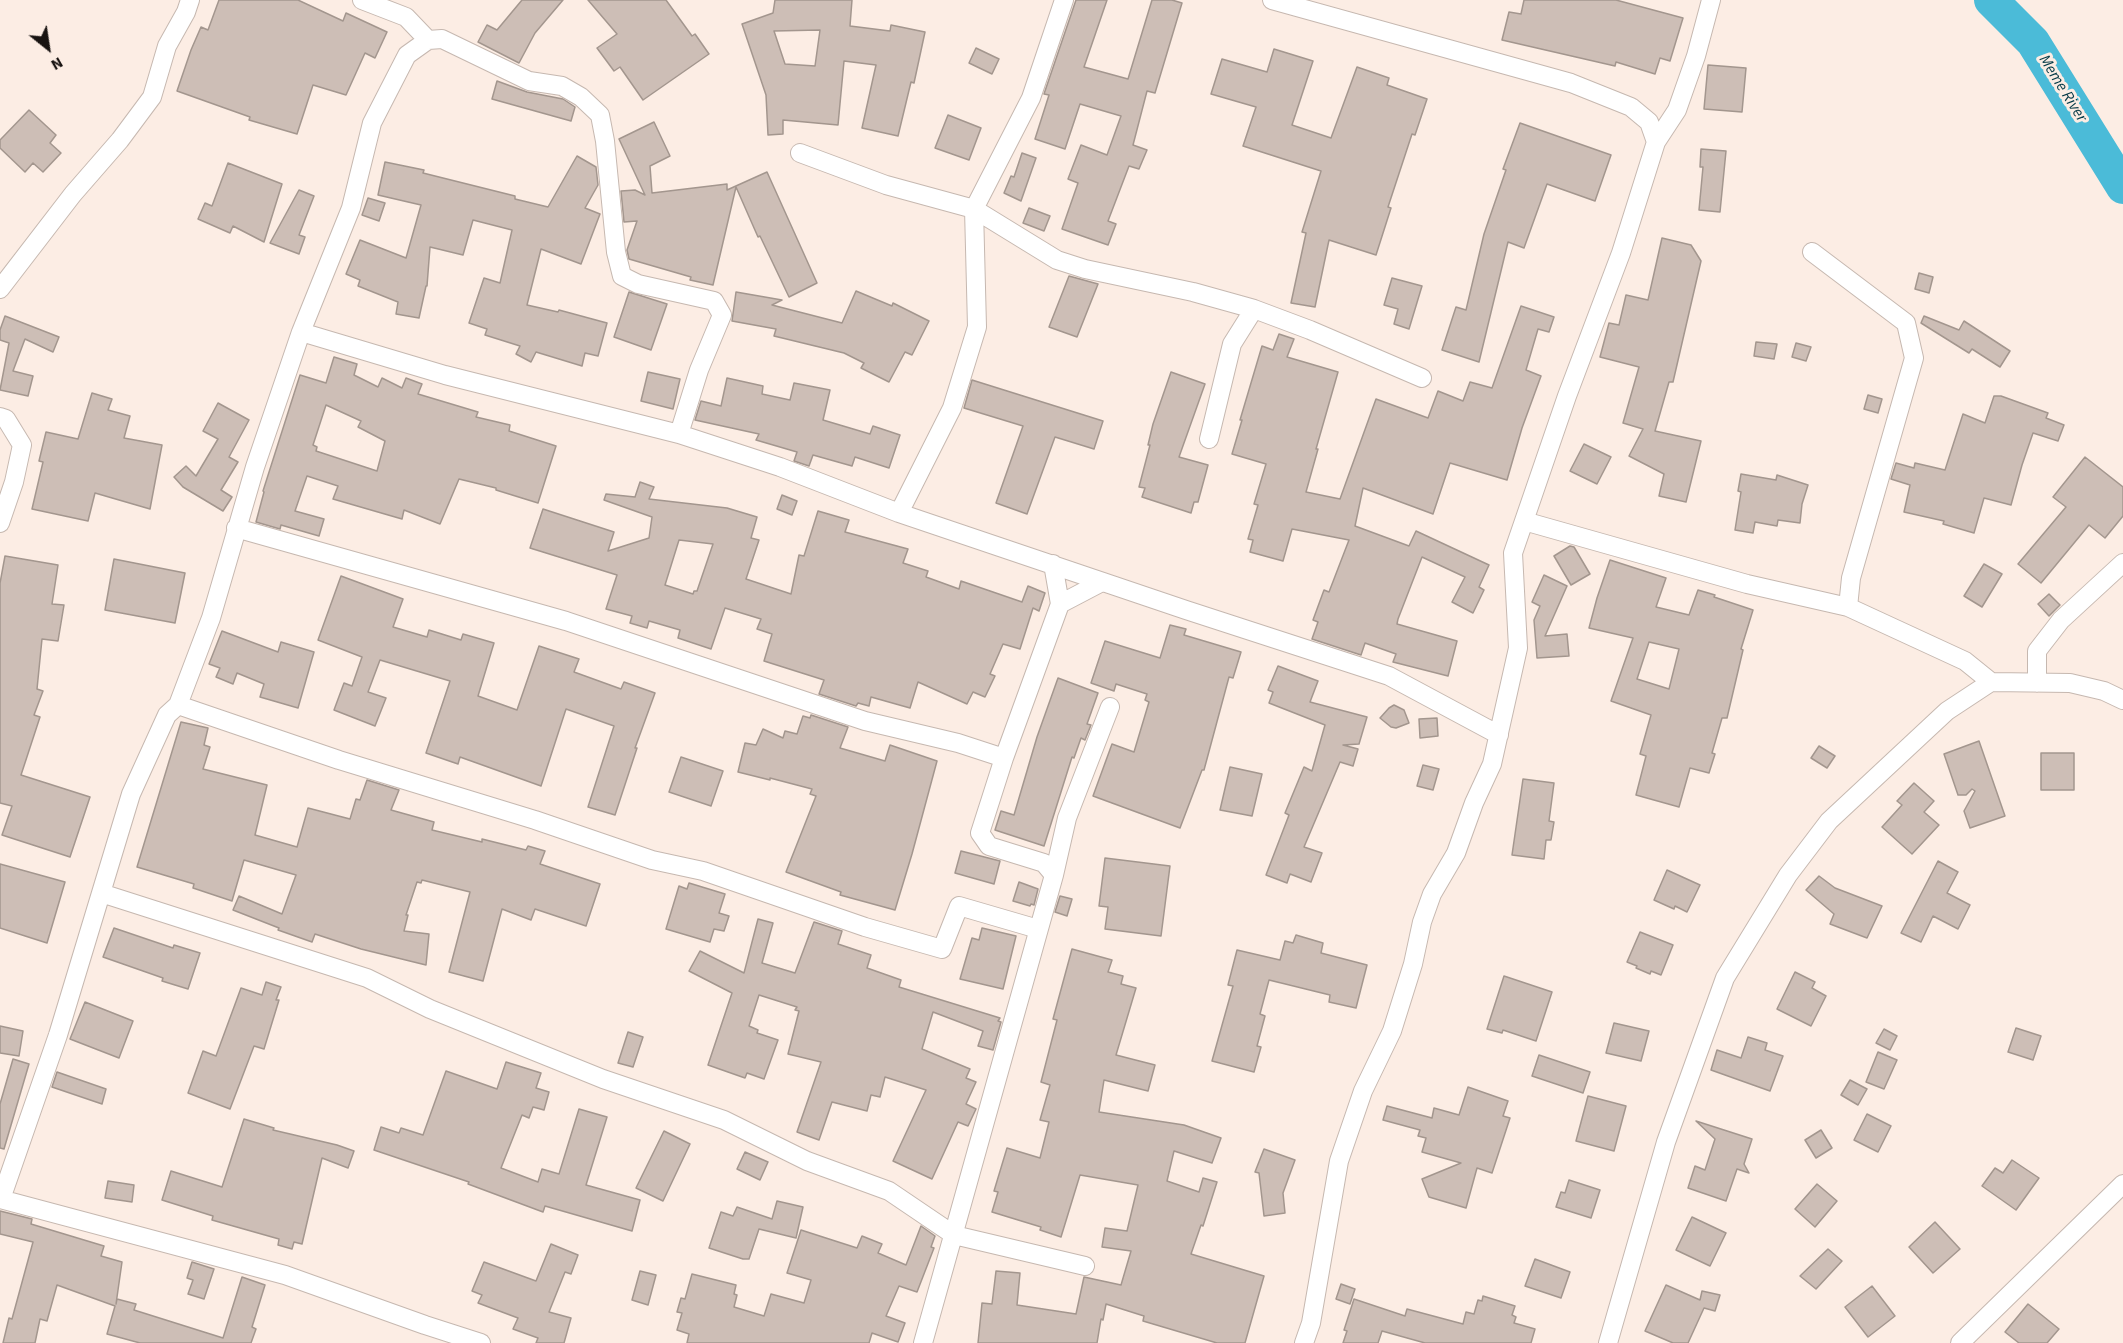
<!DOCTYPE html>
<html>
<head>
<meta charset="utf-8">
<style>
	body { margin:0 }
	#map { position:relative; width:2123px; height:1343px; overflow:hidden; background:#fcede4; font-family:"Source Sans 3",sans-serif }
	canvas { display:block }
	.north { position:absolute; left:18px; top:18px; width:60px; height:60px; -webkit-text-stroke:4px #fcede4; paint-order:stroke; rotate:150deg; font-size:16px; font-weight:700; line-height:24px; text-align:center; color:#181311 }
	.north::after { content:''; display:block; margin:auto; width:21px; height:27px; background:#181311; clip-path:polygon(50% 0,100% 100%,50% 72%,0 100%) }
</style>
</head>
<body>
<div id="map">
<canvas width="2123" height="1343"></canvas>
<div class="north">N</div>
</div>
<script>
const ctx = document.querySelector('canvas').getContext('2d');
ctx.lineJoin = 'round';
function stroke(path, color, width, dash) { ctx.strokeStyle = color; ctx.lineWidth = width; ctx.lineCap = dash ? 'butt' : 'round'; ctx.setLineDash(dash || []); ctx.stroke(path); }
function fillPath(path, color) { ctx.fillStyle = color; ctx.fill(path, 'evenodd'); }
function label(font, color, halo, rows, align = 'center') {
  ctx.font = font + ' "Source Sans 3",sans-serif'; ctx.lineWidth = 6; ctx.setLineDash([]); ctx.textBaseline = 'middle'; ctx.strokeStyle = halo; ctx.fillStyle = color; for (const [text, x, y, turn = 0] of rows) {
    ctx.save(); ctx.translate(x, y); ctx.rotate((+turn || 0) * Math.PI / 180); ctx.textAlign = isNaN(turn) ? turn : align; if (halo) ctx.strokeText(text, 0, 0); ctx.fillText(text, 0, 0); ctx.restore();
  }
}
stroke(new Path2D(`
	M1991,0L2033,42L2123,187`), '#4bbbd8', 34);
const building = new Path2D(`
	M219,0H298L343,21L346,13L387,32L375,58L365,53L346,95L313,85L297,134L249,120L250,117L177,91L191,50L201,27L208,30Z
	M522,0H563L535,33L519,63L478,42L487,25L497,30Z
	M588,0H666L692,36L695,34L709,54L643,100L620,67L614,71L597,48L617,34Z
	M775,0H852L850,26L890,31L891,25L925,32L914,83L911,82L898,136L862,128L876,65L844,61L838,125L783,120V134L768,135L766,95L742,24L773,13ZM820,30L815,66L785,64L774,31Z
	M1076,0H1107L1084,67L1128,79L1152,0H1172L1182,3L1155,93L1147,91L1133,145L1147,150L1139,169L1129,166L1108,221L1116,224L1108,245L1062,229L1078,183L1068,179L1081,145L1107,155L1121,116L1080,104L1065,149L1035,139L1049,95L1044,94Z
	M1524,0H1616L1683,18L1670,61L1660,58L1655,74L1616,62L1615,66L1502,40L1509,12L1521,14Z
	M976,48L999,59L992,74L969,63Z
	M1274,49L1313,61L1292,125L1331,138L1357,67L1389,78L1387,85L1427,99L1415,135L1412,134L1388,207L1391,208L1376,255L1329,240L1315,307L1291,303L1306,233L1302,232L1321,171L1243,146L1256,107L1211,94L1222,59L1267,72Z
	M1708,65L1746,68L1742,112L1704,109Z
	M497,81L527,92L563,99L575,107L571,121L492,99Z
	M29,110L56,135L50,143L61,153L43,172L33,163L25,172L0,148V140Z
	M948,115L981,128L969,160L935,148Z
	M654,122L670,156L650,166L652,193L727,184V190L767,172L817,283L789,297L760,236L758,237L736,187L713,285L690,280L691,277L629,259L627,250L637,221L624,222L621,191L635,190L645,195L619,139Z
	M1520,123L1611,155L1595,201L1547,184L1524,248L1508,242L1479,362L1442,350L1456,307L1466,310L1484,234L1506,170L1503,169Z
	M1701,149L1726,151L1720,212L1699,210L1703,167H1700Z
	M1022,153L1036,158L1021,201L1004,193L1011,176L1014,177Z
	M577,156L596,167L598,185L585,208L600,214L581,264L541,249L527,305L558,312L559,310L607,323L598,356L585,353L582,366L536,352L531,362L516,354L520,346L485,335L487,329L469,323L484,278L500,283L512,230L473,220L463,255L430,247L427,286H426L419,318L396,314L398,302L358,286L360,280L346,274L360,240L406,258L421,205L378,195L385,162L424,170L423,173L515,196V199L548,207Z
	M228,163L282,184L264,242L233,226L230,233L198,219L205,203L212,206Z
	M299,190L314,196L299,235L305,237L299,254L270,243Z
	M368,198L385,203L379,221L362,215Z
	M1029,208L1050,216L1044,231L1023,223Z
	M1662,238L1691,245L1701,261L1673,382H1669L1655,431L1701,441L1686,502L1659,496L1664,474L1629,456L1643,429L1623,423L1639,367L1600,357L1609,323L1619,325L1626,295L1648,300Z
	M1919,273L1933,277L1929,293L1915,289Z
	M1069,276L1098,284L1077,337L1049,327Z
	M1392,278L1422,286L1409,329L1394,324L1398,309L1384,305Z
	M856,291L892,306L893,303L929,321L912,355L905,352L889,382L861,368L864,363L844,353L774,336L776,329L732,321L736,292L782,300L772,305L842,323Z
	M629,292L667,304L651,350L614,337Z
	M1521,306L1554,317L1549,332L1538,329L1526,370L1541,376L1522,428L1507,480L1450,463L1433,514L1363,488L1355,526L1409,546L1416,531L1489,565L1479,587L1484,590L1473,613L1452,602L1465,577L1422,557L1398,619L1397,624L1457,641L1448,676L1393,662L1396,654L1365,643L1361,655L1312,639L1318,622L1313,620L1324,590L1329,592L1349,540L1292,529L1283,561L1250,552L1253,540L1248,539L1258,505L1254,504L1266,464L1232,454L1242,420H1240L1262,346L1273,350L1279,334L1294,339L1287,357L1338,372L1316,449H1318L1306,492L1340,499L1376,399L1428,418L1438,391L1463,401L1470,382L1492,388Z
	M5,316L59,337L53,352L25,339L13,371L33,376L28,396L0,390L9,343L0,340V330Z
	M1924,316L1959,330L1964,321L2010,351L2000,367L1972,349L1969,353L1921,323Z
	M1756,342L1777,344L1774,359L1754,356Z
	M1796,343L1811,347L1806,361L1792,357Z
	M334,357L357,364L354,375L378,387L382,378L402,388L406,378L422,384L418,394L478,412L476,417L510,425L509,431L556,446L538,503L496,490V488L459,479L440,524L404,510L402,519L333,499L338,486L307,476L295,511L324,519L319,536L281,525L280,529L256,522L264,492L263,491L300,375L326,383ZM326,405L361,421L358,427L385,441L377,471L316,451L317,447L313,445Z
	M648,372L680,379L673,409L641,401Z
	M1171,372L1205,384L1179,457L1208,465L1198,502H1194L1191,513L1142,497L1145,488L1139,487L1150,445H1148L1153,424Z
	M727,378L763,386L762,394L790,400L794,383L830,390L823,420L870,434L873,426L900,435L889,468L855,457L852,466L813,455L809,466L794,461L797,452L756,440L759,434L695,420L701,401L721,406Z
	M972,380L1103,421L1094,449L1055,437L1027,514L996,503L1023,426L964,408Z
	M92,393L112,399L108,410L130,416L124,438L162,445L150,509L95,493L88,521L32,509L43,462L39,461L46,432L78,439Z
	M1868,395L1882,399L1878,413L1864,409Z
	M1994,396H2001L2048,413L2046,418L2064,425L2058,441L2033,433L2022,465L2011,505L1984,498L1974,533L1943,524L1944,521L1904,512L1910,485L1891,479L1896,463L1914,468L1915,463L1945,470L1963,414L1985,423Z
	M218,403L249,420L229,457L238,462L221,490L232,497L223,511L183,487L174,477L186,466L196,476L218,439L203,431Z
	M1584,444L1611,457L1597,484L1570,471Z
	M2085,457L2123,487V516L2105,538L2089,525L2041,583L2018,564L2066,507L2053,497Z
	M1741,474L1776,480L1777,475L1808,485L1802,504L1800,523L1778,520L1777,526L1755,522L1753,533L1735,530L1741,492L1738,491Z
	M640,482L654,487L649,499L727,508L757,517L751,538L759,540L746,579L791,594L799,555L804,556L818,511L849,520L845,532L908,549L903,563L928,571L926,577L959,589L961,581L1022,602L1028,586L1045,593L1039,611L1033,608L1020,649L1003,644L990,674L995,676L985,697L973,692L967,704L918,682L910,708L871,697L869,706L858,703L856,706L819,694L824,680L764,661L772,634L757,629L761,619L725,608L711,649L678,638L680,630L649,621L647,628L630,623L632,616L606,609L617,575L530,548L543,509L614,532L608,551L649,538L652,517L604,500L606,494L635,497ZM679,540L713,544L697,591H694L693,594L665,585Z
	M782,495L797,501L792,515L777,509Z
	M1570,546L1574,547L1590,574L1571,585L1554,556Z
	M5,556L58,565L52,604L64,605L58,641L42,639L37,689L43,691L34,715L40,717L21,775L90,797L70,857L2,835L12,806L0,803V583Z
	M114,559L185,573L175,623L105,610Z
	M1610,560L1666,578L1656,607L1689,615L1698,590L1715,595L1714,597L1753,610L1741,649L1743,650L1727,718H1722L1712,753L1715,754L1709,773L1690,768L1679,807L1636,795L1646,756L1640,754L1651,715L1611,701L1633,638L1589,628L1597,598ZM1649,642L1679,649L1669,689L1637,679Z
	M1984,564L2002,574L1982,607L1964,596Z
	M1544,575L1567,586L1545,636L1567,634L1569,656L1537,658L1534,620L1540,606L1532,602Z
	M341,576L403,599L393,627L427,637L429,630L461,640L463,634L494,643L478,696L517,710L539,646L579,659L574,672L621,689L624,682L655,693L635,748H637L615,815L588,807L614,726L566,709L541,786L460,757L458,764L426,753L450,681L380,660L368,692L386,698L375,726L334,710L344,683L352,686L362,657L318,640Z
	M2049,594L2060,605L2049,616L2038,604Z
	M1170,625L1186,629L1184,635L1241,652L1233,678L1229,677L1204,770H1202L1180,828L1093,796L1112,744L1134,752L1149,702L1145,700L1147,694L1116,684L1114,691L1091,683L1105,641L1160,658Z
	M222,631L278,652L281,642L314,652L298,708L260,697L264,684L237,673L233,684L216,677L220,668L209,664Z
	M1278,666L1318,681L1310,702L1367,717L1359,744L1343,745L1358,749L1353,766L1340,762L1304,847L1322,853L1311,882L1290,874L1287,883L1266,875L1289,815L1285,813L1304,767L1312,771L1325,725L1269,703L1273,692L1268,690Z
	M1058,678L1098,693L1087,724L1091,725L1085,740L1081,738L1074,758L1072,757L1044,846L995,830L1001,811L1014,815L1037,737Z
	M1394,705L1404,710L1409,723L1396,728L1391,727L1380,718L1389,708Z
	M811,715L848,727L840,748L885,761L890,745L937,761L912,854L895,910L840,895L841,892L786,872L816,796L810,794L812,789L770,778V780L738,772L745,743L756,745L763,729L783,738L785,731L797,734L803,716L810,718Z
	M1437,718L1438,736L1420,738L1419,719Z
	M181,722L208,728L204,745L210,747L203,769L267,785L255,835L297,847L308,808L350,819L356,799L360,800L367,780L399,790L391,810L434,822L432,830L482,842V839L526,850L528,846L545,851L540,864L600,884L586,926L535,909L531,920L502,909L483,981L449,972L470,892L422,880L421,883L417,882L406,915H408L404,931L429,934L426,965L361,949L315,934L312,942L278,930L279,928L233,910L239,896L282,914L296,875L244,860L232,901L193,888L194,884L137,867Z
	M1979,741L2005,816L1970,828L1964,811L1975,791L1972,789L1966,795H1958L1944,754Z
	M1819,746L1835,756L1827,768L1811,758Z
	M2041,753H2074V790H2041Z
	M681,757L723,771L711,806L669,792Z
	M1423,765L1439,769L1433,790L1417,786Z
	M1230,767L1262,774L1252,816L1220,810Z
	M1523,779L1554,783L1549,821L1554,822L1551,840H1546L1544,859L1512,855Z
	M1914,783L1934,801L1924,812L1939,825L1912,854L1882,827L1902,805L1897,801Z
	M961,851L1000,861L994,884L955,873Z
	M1105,858L1170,866L1161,936L1105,929L1108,907L1099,906Z
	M1938,861L1958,872L1947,893L1970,905L1958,929L1933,916L1921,942L1901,933Z
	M0,864L65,882L47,943L0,928Z
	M1667,870L1700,885L1687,912L1675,906L1674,909L1654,900Z
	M1819,876L1835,888L1882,906L1867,938L1830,924L1834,914L1806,890Z
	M1019,882L1038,889L1034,905L1031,904L1030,906L1013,901Z
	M689,883L725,894L719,913L729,916L724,931L714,929L710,942L666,929L679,886L687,889Z
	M1060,896L1072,899L1067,916L1055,912Z
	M758,919L773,923L762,963L795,973L814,922L842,931L838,944L871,955L867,968L901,980L899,987L1000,1018L998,1021L1001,1022L993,1050L978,1046L983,1031L933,1012L922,1049L970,1069L966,1078L976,1082L966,1104L976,1109L968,1126L958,1122L932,1179L893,1161L926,1090L885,1077L880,1097L871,1095L867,1111L832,1102L819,1140L797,1132L821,1062L788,1054L799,1011L795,1010L797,1007L759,995L749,1026L758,1030L757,1033L778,1040L764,1079L747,1073L745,1078L708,1065L732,993L689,971L700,951L744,973Z
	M114,928L173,948L174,945L200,953L188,989L162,981L163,978L103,957Z
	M982,928L1016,936L1003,989L960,979L972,938L979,940Z
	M1640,932L1673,945L1661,975L1651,971L1650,974L1636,968L1637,966L1627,962Z
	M1296,935L1323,943L1321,953L1367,965L1356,1008L1329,1002L1330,995L1269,980L1260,1014L1265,1016L1257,1046L1261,1047L1254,1072L1212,1061L1233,986L1228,985L1237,950L1280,960L1285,941L1293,943Z
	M1072,949L1112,960L1108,972L1123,976L1121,984L1136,988L1116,1055L1155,1065L1148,1091L1104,1080L1099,1112L1184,1125L1221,1138L1212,1163L1174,1151L1167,1181L1199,1192L1203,1178L1217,1182L1203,1226L1201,1225L1191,1254L1264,1276L1245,1343H1217L1143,1321L1144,1316L1106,1304L1103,1320L1101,1319L1097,1343H978L982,1303L992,1304L996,1271L1020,1273L1017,1305L1076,1314L1084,1277L1121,1285L1131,1251L1102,1247L1105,1228L1127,1231L1138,1185L1080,1175L1061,1237L1040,1230L1041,1227L992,1212L998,1192L994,1191L1007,1148L1040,1158L1049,1122L1040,1120L1050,1085L1041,1082L1057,1020L1053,1019Z
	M1795,972L1815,982L1812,988L1826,996L1811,1026L1777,1009Z
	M1504,976L1552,992L1536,1041L1503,1030L1502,1033L1487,1029Z
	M266,982L281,987L276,1000H279L264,1049L254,1046L230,1109L188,1093L203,1051L216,1056L241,988L262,995Z
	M85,1002L133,1021L119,1058L70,1039Z
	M1614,1023L1649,1031L1641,1061L1606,1053Z
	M0,1026L23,1031L19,1056L0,1053Z
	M2016,1028L2041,1036L2033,1060L2008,1052Z
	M1884,1029L1897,1036L1890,1050L1876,1043Z
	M628,1032L643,1037L633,1067L618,1063Z
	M1748,1037L1767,1043L1765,1050L1783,1056L1770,1091L1711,1070L1717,1050L1741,1058Z
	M1878,1052L1897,1060L1884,1089L1866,1082Z
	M1539,1055L1590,1072L1583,1093L1532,1076Z
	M13,1059L29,1064L4,1149L0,1148V1104Z
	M506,1062L541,1073L536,1088L549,1092L544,1110L533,1107L529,1118L522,1115L501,1168L538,1182L542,1169L559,1174L579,1109L607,1117L586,1185L640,1200L632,1231L545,1206L543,1212L468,1184L469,1182L374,1150L381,1127L399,1133L401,1128L423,1135L446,1071L497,1089Z
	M57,1072L106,1089L102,1104L52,1087Z
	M1850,1080L1867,1089L1858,1105L1841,1095Z
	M1468,1087L1508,1101L1503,1116L1510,1118L1492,1173L1477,1168L1466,1208L1429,1197L1422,1179L1461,1163L1422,1152L1426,1138L1418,1136L1420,1130L1383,1120L1387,1106L1432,1118L1434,1108L1459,1115Z
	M1588,1096L1626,1106L1614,1151L1576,1141Z
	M1867,1114L1891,1126L1878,1152L1854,1140Z
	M244,1119L274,1128L273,1130L337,1145L354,1151L348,1168L322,1158L302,1244L294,1242L292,1249L278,1245L279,1239L212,1220L213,1216L162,1200L171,1171L222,1187Z
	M1696,1121L1752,1139L1744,1164L1749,1173L1737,1169L1726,1201L1688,1188L1695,1166L1705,1170L1715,1139Z
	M1821,1130L1832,1148L1816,1158L1805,1140Z
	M664,1131L690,1144L663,1201L636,1188Z
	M1264,1149L1295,1160L1283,1193L1285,1213L1264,1216L1259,1173L1255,1172Z
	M745,1152L768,1162L760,1180L737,1169Z
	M2012,1160L2039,1178L2016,1210L1982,1186L1995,1168L2003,1173Z
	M1569,1180L1600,1190L1591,1218L1556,1207L1561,1192L1565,1193Z
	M108,1181L134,1185L132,1202L105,1198Z
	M1817,1184L1837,1201L1815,1227L1795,1209Z
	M777,1201L803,1207L796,1238L759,1229L749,1259H743L709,1248L721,1212L733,1216L737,1207L772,1219Z
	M0,1211L32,1219L31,1224L104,1246L101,1256L122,1262L116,1304L117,1299L136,1304L134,1310L223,1338L242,1277L265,1285L252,1327L256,1329L251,1343H140L107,1334L115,1306L57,1285L47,1321L40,1319L35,1343H3L9,1318L12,1319L33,1242L0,1234Z
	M1692,1217L1726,1233L1710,1266L1676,1250Z
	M1935,1222L1960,1249L1933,1273L1909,1247Z
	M921,1226L935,1236L931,1247L934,1248L917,1292L899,1286L886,1316L905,1323L898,1342L872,1333L869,1343H687L689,1334L677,1330L682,1313L677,1312L681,1298L685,1299L692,1274L736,1285L734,1294L737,1295L734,1307L764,1316L771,1294L804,1303L811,1280L787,1273L801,1230L857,1248L862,1236L882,1244L878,1253L906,1265Z
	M551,1244L578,1255L571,1274L565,1272L549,1312L571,1318L564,1343H536L538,1338L513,1329L518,1318L478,1303L482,1295L472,1291L484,1262L536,1281Z
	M1828,1249L1842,1261L1816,1289L1800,1276Z
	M1535,1259L1570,1272L1561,1298L1525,1286Z
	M192,1262L214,1269L204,1299L188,1294L193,1280L187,1278Z
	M640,1271L656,1275L648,1305L632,1300Z
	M1341,1284L1355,1289L1350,1304L1336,1299Z
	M1666,1285L1700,1300L1702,1291L1720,1295L1715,1311L1704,1308L1688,1343H1673L1645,1331Z
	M1872,1286L1895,1316L1868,1337L1845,1307Z
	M1483,1296L1515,1306L1512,1315L1516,1317L1514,1323L1535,1329L1531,1343H1425L1382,1331L1378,1343H1343L1347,1331L1344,1330L1354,1299L1405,1316L1407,1309L1463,1324L1466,1312L1474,1314L1478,1300L1482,1301Z
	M2028,1304L2059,1329L2047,1343H2019L2005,1332Z`);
fillPath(building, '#cdbeb6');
stroke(building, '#a3968e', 1.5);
const minor = new Path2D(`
	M362,0L406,17L428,40
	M1272,0L1571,83L1631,107L1649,122L1656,142L1621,253L1567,396L1513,553L1518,648L1492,764L1474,803L1456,853L1432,894L1422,922L1413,964L1392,1031L1363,1091L1339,1161L1311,1323L1304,1343
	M1656,142L1677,110L1696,56L1711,0
	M800,153L886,185L974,209L1057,260L1085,269L1193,292L1254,309L1232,344L1209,439
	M1812,252L1906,323L1914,358L1851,578L1848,607
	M0,289L73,194L120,140L152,97L167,46L186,12L190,0
	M1254,309L1310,330L1422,378
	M301,332L445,375L679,434L780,467L899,513L1186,610L1389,676L1499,735
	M0,417L6,419L22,445L14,482L0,523
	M899,513L952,408L977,327L974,209L1031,98L1064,0
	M1524,521L1747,584L1848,607L1965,661L1991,682
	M236,528L566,621L865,721L958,743L1004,758
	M1053,564L1060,604L1004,758L980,833L989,846L1044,863L1054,875
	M1060,604L1102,582
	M2037,683V651L2061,620L2123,563
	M178,705L339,760L535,820L652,860L703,871L865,927L942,949L959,906L1038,929
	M101,893L367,978L430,1009L603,1079L724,1120L807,1161L889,1191L954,1235L1085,1266
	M0,1199L285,1275L425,1325L481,1343
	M1,1199L58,1035L131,794L167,715L178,705L211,618L255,467L301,332L351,208L372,123L407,55L428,40L442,39L529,81L562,86L581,97L600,115L605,141L616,252L622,276L638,284L714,301L722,315L699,370L679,434
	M923,1343L1054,875L1067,818L1110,707
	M1608,1343L1666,1142L1725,978L1788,875L1829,821L1947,711L1991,682L2070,683L2104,691L2123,700
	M1960,1343L2123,1184`);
stroke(minor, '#c6b8b0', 20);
stroke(minor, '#fff', 18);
label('italic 16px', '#043946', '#fcede4', [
	["Meme River",2062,89,58]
]);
</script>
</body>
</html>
